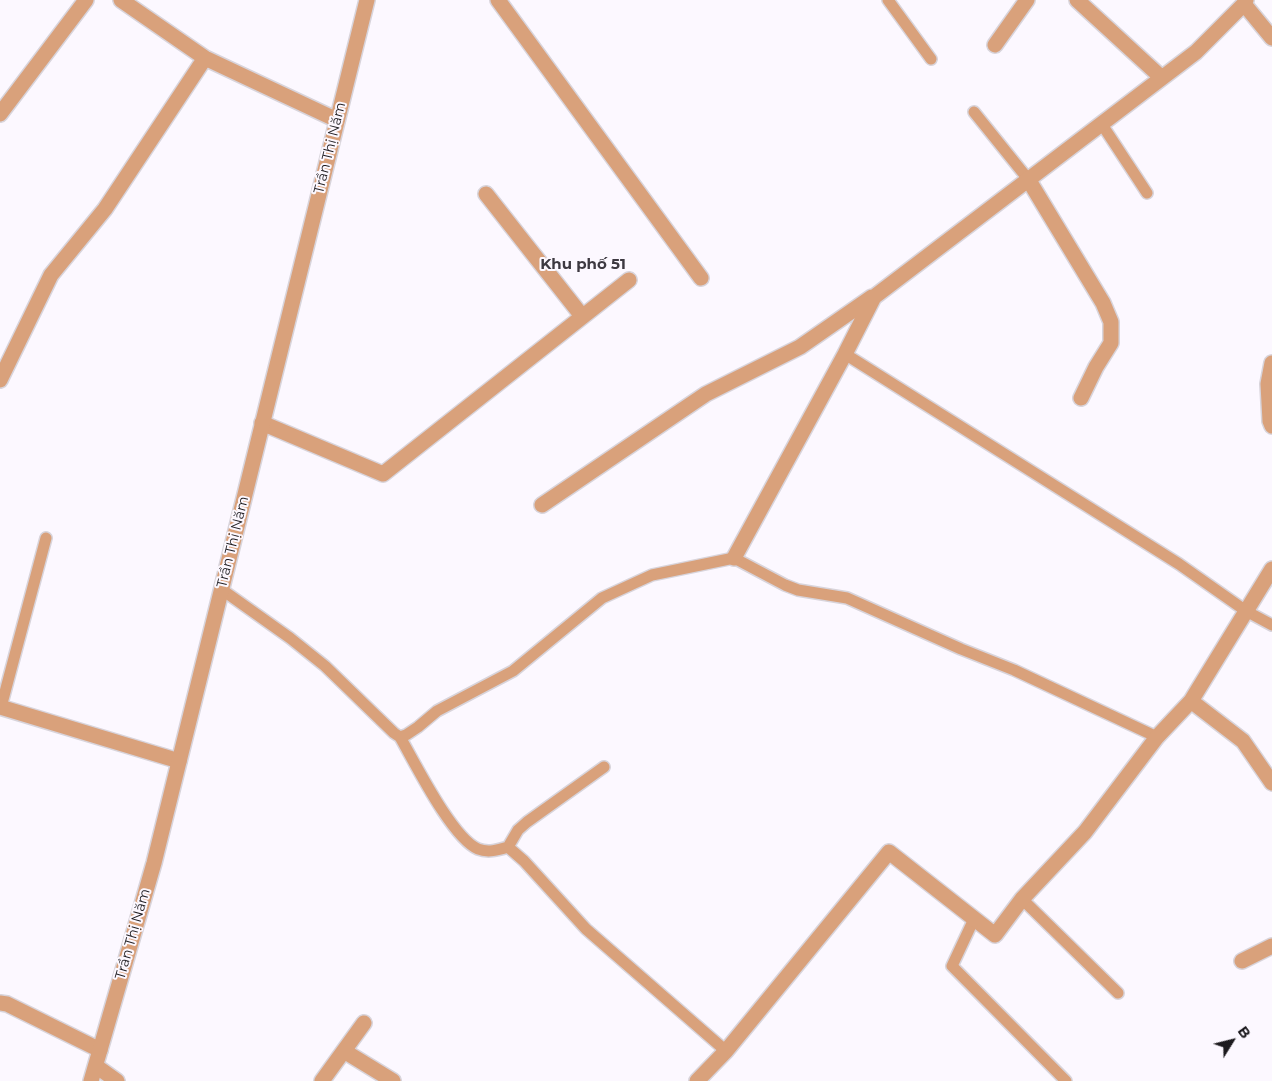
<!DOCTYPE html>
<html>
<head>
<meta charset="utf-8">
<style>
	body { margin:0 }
	#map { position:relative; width:1272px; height:1081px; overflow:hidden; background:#fcf8ff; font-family:Montserrat,sans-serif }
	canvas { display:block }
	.north { position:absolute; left:1207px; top:1016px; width:50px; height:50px; -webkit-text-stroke:4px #fcf8ff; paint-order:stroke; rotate:54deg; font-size:14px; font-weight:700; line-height:20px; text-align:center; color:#1c1a1e }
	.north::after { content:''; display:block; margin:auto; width:18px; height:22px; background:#1c1a1e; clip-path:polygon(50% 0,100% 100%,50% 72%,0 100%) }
</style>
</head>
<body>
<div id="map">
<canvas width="1272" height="1081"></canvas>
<div class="north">B</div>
</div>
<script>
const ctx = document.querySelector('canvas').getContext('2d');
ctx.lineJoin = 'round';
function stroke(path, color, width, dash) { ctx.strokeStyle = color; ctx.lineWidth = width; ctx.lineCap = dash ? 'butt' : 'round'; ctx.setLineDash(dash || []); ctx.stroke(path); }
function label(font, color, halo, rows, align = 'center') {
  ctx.font = font + ' Montserrat,sans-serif'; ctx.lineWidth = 4; ctx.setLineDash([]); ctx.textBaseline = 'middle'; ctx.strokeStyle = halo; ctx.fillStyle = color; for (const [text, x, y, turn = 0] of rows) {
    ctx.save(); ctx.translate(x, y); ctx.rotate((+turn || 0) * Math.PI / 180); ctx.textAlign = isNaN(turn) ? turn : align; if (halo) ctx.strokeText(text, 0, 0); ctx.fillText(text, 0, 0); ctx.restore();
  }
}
const service = new Path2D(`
	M888,0L931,59
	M974,112L1028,179
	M1101,123L1147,193
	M845,354L1179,564L1246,611L1272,625
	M221,589L290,638L325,666L394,733L400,737L406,735L418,727L437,711L513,671L602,598L652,575L734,558L785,585L798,590L847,598L961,649L1014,670L1157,737
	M1,707L46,538
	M400,737C415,763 452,838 478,849C488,853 498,850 508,847
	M604,767L527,822L518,830L508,847L524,861L586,929L726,1051
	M1022,899L1118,993
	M974,919L952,966L1066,1081`);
const minor = new Path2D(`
	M121,0L205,58L337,120
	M498,0L701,278
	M1077,0L1162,78
	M1246,0L1244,4L1272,38
	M995,45L1027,0
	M0,114L86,0
	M1028,179L1103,303L1111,322V343L1096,367L1081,398
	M486,194L582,316
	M1272,363L1268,384L1270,421L1272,426
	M0,380L51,275L105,209L205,58
	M262,423L383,474L629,280
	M542,505L706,394L800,347L872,297
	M734,558L845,354L874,297L1196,52L1244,4
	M1191,701L1243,741L1272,783
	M0,707L179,761
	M1242,961L1272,946
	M0,1003L7,1004L100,1050
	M344,1051L393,1081
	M96,1066L117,1081
	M322,1081L364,1023
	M697,1081L726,1051L889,852L995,935L1022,899L1085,832L1157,737L1191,701L1272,569`);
const tertiary = new Path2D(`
	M91,1081L154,863L367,0`);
stroke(service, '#d8d4db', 14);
stroke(minor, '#d8d4db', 18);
stroke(tertiary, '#d8d4db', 18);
stroke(service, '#d9a17b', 11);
stroke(minor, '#d9a17b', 15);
stroke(tertiary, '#d9a17b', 15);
label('14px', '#1c1a1e', '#fcf8ff', [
	["Trần Thị Năm",330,148,-76],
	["Trần Thị Năm",233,542,-76],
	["Trần Thị Năm",133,934,-74]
]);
label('bold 15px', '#3d3941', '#fcf8ff', [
	["Khu phố 51",583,265]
]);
</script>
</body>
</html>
